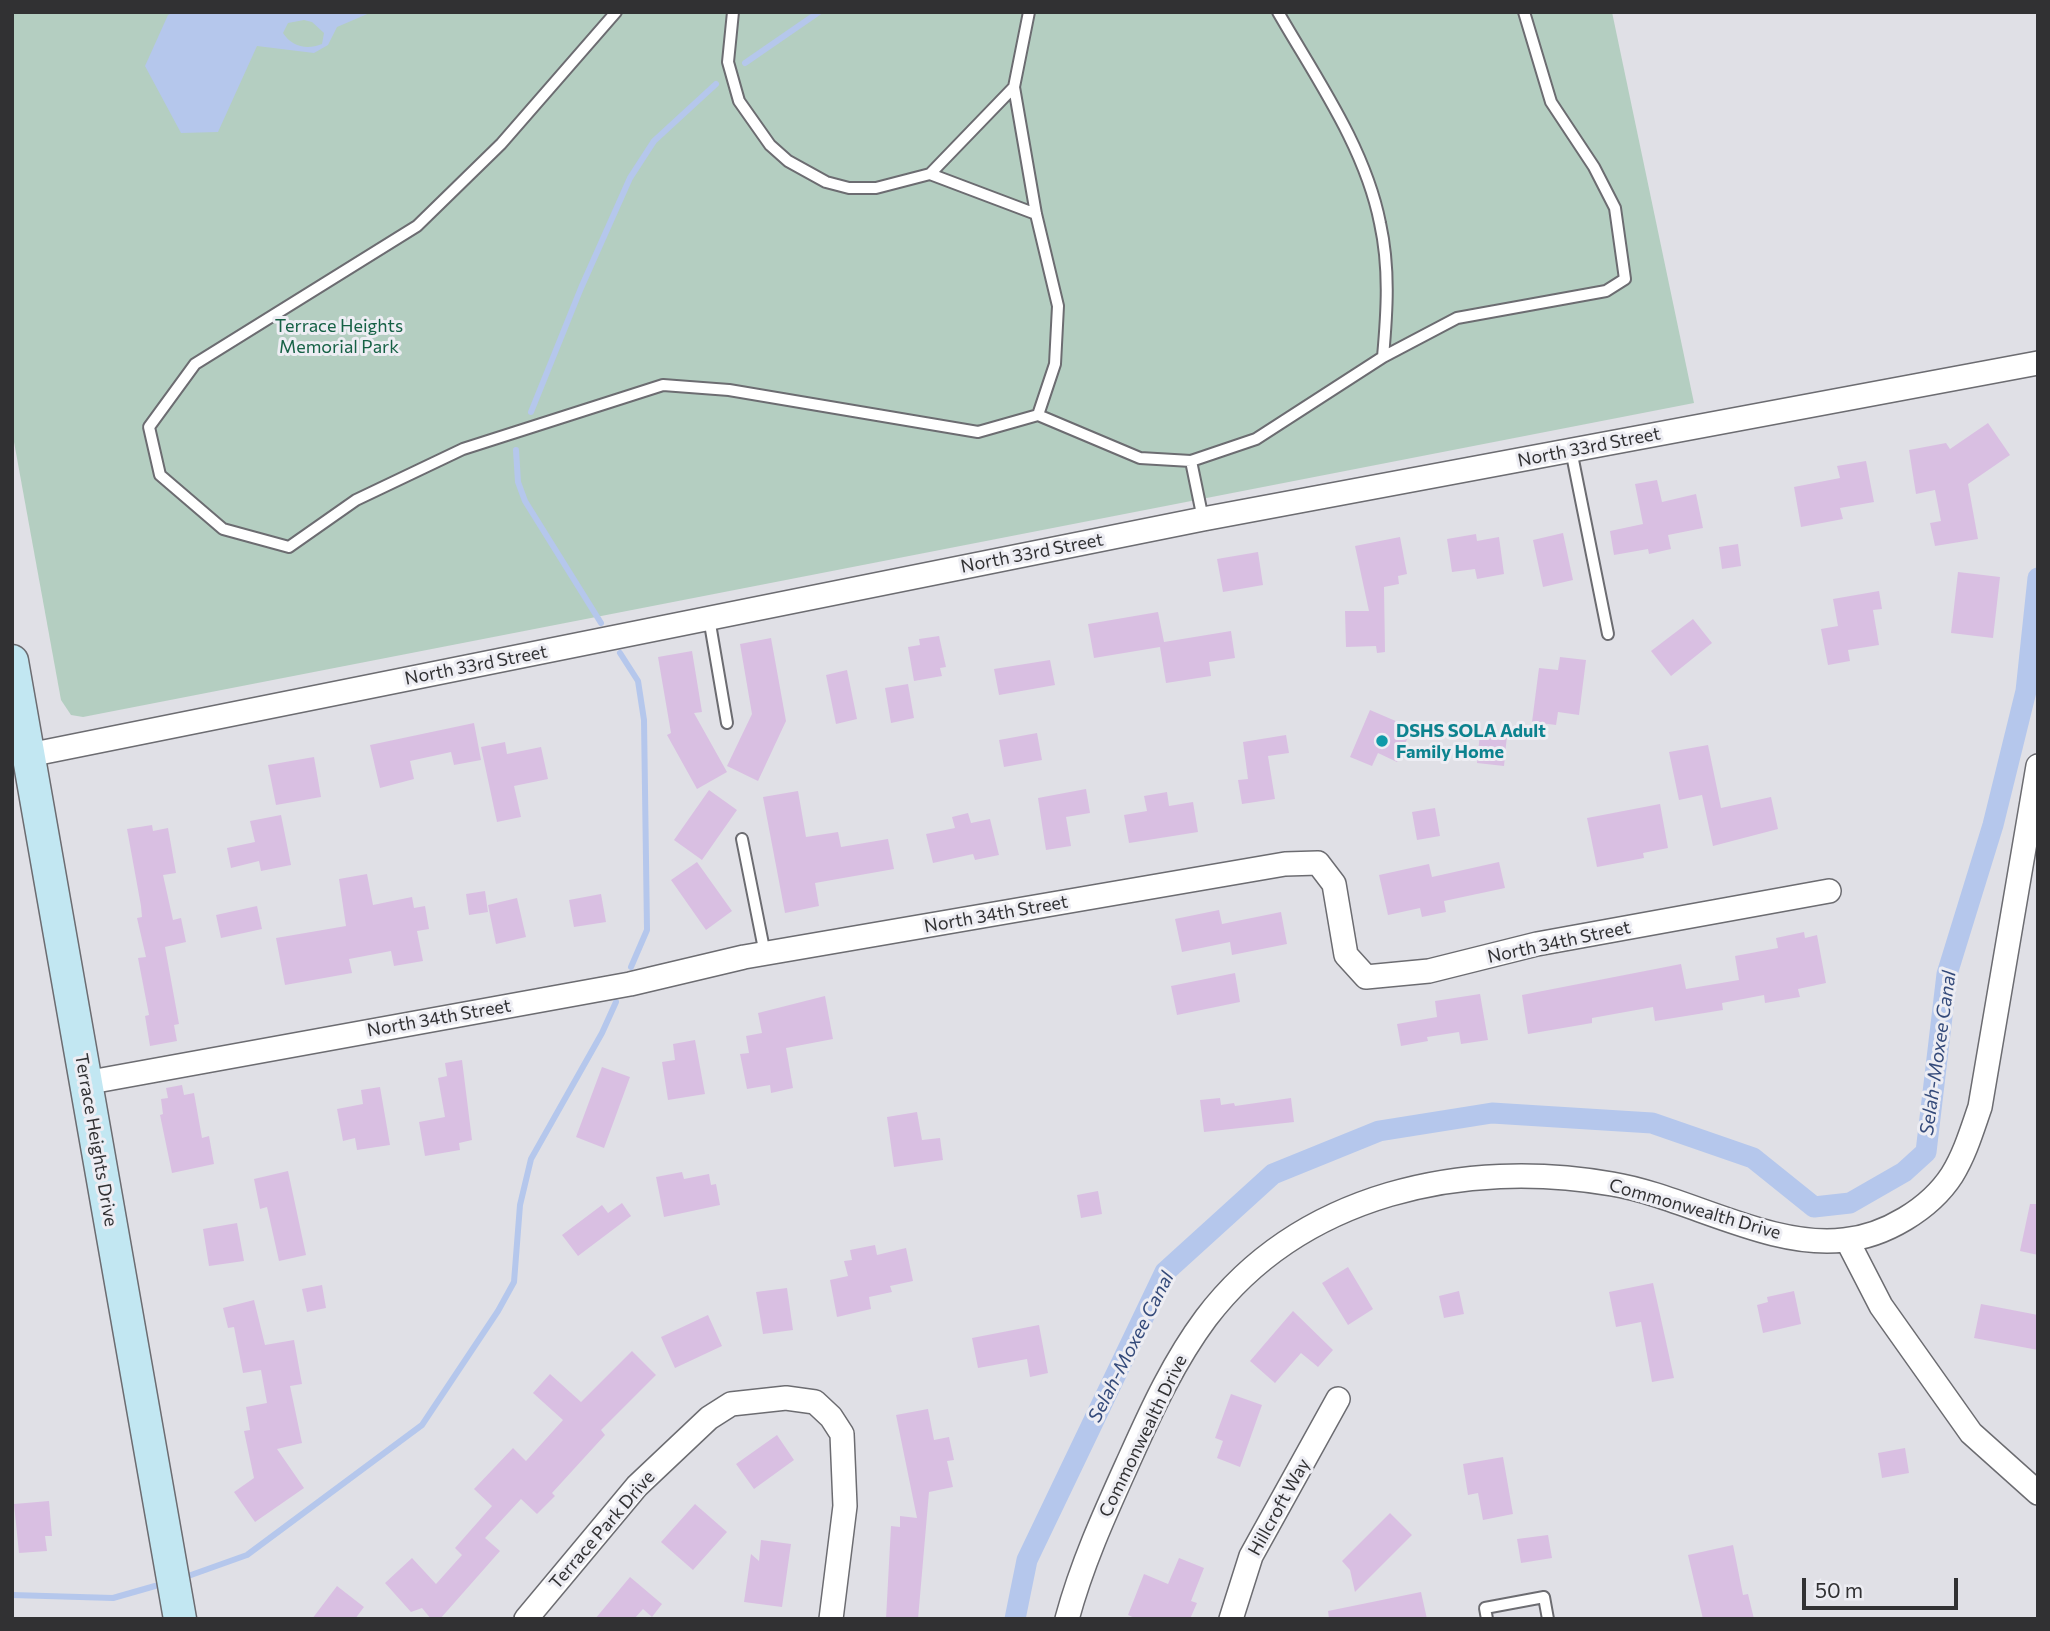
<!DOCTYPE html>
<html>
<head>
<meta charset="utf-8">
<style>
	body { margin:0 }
	#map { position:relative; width:2050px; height:1631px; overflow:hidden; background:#e0e0e6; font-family:Commissioner,sans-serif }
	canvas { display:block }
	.frame { position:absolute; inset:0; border:14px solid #313133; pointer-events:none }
	.scale { position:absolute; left:1802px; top:1578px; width:156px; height:32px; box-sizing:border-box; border:4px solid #313133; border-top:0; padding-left:9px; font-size:21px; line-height:24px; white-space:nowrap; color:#313133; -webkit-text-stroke:5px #ededf3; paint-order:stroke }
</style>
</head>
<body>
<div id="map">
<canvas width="2050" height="1631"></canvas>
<div class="frame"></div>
<div class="scale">50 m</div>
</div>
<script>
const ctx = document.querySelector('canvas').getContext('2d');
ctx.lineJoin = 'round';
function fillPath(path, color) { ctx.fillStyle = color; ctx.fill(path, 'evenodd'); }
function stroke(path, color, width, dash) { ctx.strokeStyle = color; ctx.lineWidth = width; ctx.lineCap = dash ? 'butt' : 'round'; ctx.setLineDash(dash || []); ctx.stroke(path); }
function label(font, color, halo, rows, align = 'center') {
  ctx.font = font + ' Commissioner,sans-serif'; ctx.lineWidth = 6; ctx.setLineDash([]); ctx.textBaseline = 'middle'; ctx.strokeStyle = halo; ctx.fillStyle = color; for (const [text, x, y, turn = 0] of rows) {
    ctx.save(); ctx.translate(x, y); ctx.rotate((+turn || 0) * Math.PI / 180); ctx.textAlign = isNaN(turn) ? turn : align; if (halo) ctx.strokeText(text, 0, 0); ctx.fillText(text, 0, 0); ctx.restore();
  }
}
fillPath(new Path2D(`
	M12,12H1612L1694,403L83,717L71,715L61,700L12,431Z`), '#b4cec1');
fillPath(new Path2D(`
	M173,12H372L337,27L328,45L314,53L257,46L218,132L181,133L145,66L168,15ZM304,20L312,22L324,33L322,44C307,50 292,47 283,33L288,23Z`), '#b5c7ec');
stroke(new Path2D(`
	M745,63L819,12
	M531,412L581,288L630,178L654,141L716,84
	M516,450L518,482L525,501L601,623
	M620,653L638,681L644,720L647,930L631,967
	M191,1575L247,1555L422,1425L498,1311L514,1282L520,1205L531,1159L602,1033L616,1002
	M12,1595L113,1598L155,1586`), '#b5c7ec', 6);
stroke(new Path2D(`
	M1015,1619L1027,1560L1165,1272L1273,1174L1379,1131L1492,1113L1652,1123L1753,1158L1814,1207L1850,1203L1904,1172L1926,1152L1947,974L1993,825L2026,691L2038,578`), '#b5c7ec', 21);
fillPath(new Path2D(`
	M1988,423L2010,455L1968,484L1978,539L1935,546L1930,523L1941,521L1935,490L1916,494L1909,450L1946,443L1950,449Z
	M1866,461L1874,502L1840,508L1843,519L1801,527L1794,487L1840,478L1837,466Z
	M1657,480L1662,502L1696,494L1703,528L1668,535L1671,549L1649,554L1648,549L1614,555L1610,531L1643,524L1635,484Z
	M1563,533L1573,580L1543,587L1533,540Z
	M1476,534L1477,541L1499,537L1504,574L1477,579L1475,569L1452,572L1447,539Z
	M1400,537L1407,574L1398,576L1399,584L1384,587L1385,652L1377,653L1376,646L1346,647L1345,611H1369L1355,546Z
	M1738,544L1741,566L1722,569L1719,547Z
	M1258,552L1263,585L1223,592L1217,559Z
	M1958,572L2000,577L1993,638L1951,633Z
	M1879,591L1882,609L1873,610L1879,645L1848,650L1850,661L1828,665L1821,629L1838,626L1833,599Z
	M1158,612L1164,642L1231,631L1235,658L1209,662L1211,676L1166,683L1160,647L1094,658L1088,624Z
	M1693,619L1712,643L1671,676L1651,651Z
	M939,636L946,667L940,668L942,676L914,681L908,647L920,645L919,639Z
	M771,638L786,721L758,781L727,766L752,714L740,644Z
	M692,651L702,712L694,713L727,772L697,789L667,735L671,733L658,657Z
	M1560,657L1586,660L1579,715L1558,712L1556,725L1532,722L1539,668L1558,670Z
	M1050,660L1055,685L999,695L994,669Z
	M847,670L857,719L836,724L826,675Z
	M908,684L914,718L891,723L885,688Z
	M1370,710L1412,728L1397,762L1378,753L1372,766L1350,757Z
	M474,723L481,760L454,765L451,752L410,761L414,779L380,788L370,745Z
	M1037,733L1042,760L1004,767L999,740Z
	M1480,733L1507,735L1504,766L1477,763Z
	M1286,735L1289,753L1268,756L1275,799L1242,804L1238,780L1248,779L1243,742Z
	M505,742L507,754L541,747L548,779L514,786L521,817L497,822L481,747Z
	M1708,745L1721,808L1771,797L1778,829L1713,846L1702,795L1679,800L1669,752Z
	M314,757L321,797L276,805L268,765Z
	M1086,789L1090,813L1066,817L1071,846L1046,850L1038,798Z
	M709,790L737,810L702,860L674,840Z
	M798,791L806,837L838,832L841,847L888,839L894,869L815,883L819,906L785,913L763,797Z
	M1167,792L1169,806L1193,802L1198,832L1129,843L1124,815L1147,811L1144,796Z
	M1660,804L1668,848L1643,853L1644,858L1597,867L1587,818Z
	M1435,808L1440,836L1417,840L1412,812Z
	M968,813L971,823L990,819L999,855L975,860L973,854L933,863L926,834L955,828L952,817Z
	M281,815L291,865L261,871L259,861L231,868L227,848L255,842L250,821Z
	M152,825L153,831L168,828L176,873L163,875L173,920L181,918L186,942L165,947L179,1024L174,1025L177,1041L150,1046L145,1016L149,1015L138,958L146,957L137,918L142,917L141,906L127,829Z
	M697,862L732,911L706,930L671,880Z
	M1499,862L1505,888L1444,901L1446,912L1422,917L1420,908L1388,915L1379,875L1429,864L1432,877Z
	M367,874L373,905L412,897L414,908L425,906L429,929L417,931L423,961L394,966L391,951L349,959L352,973L285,985L276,938L346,926L339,879Z
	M485,891L488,912L469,915L466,894Z
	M601,894L606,922L574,927L569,900Z
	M517,898L526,937L496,944L488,905Z
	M257,906L262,929L221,938L216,915Z
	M1219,910L1222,924L1281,912L1287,944L1232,955L1230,942L1182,952L1175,919Z
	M1804,932L1805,938L1817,935L1826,983L1798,989L1800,997L1765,1003L1764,995L1722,1003L1723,1010L1655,1021L1653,1007L1592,1018V1023L1528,1034L1522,995L1681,964L1686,989L1739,980L1735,956L1778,948L1776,938Z
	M1235,973L1240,1002L1177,1015L1171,986Z
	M1480,994L1488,1040L1461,1044L1459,1032L1427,1037L1428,1041L1401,1046L1397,1024L1437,1017L1435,1001Z
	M825,996L833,1039L786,1048L793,1088L771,1093L770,1085L747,1089L740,1054L749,1053L746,1036L762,1033L758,1013Z
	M695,1040L705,1094L668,1100L662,1062L675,1060L673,1044Z
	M462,1060L472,1140L459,1143L460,1150L425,1156L419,1122L445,1117L438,1078L447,1076L445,1063Z
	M602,1067L630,1077L604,1148L576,1137Z
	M182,1085L184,1095L194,1093L202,1138L209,1136L214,1164L172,1173L160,1115L163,1114L161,1099L168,1098L166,1088Z
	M380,1087L390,1145L357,1150L355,1138L343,1141L337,1109L363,1104L361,1090Z
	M1220,1098L1221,1105L1234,1103L1235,1106L1291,1098L1294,1122L1204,1132L1200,1100Z
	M917,1112L922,1140L940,1138L943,1160L894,1167L887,1117Z
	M288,1171L306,1255L279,1261L267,1207L260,1209L254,1179Z
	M682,1172L684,1179L709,1174L711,1185L716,1184L720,1205L664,1217L656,1177Z
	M1098,1191L1102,1214L1081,1218L1077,1195Z
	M622,1203L631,1216L578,1256L562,1235L602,1205L608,1213Z
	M2030,1204H2038V1255L2020,1251Z
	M237,1223L244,1261L209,1266L203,1229Z
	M875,1245L877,1255L906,1248L913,1281L890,1286L892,1292L869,1297L871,1309L837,1317L830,1280L848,1276L844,1261L852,1260L850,1250Z
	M1348,1267L1373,1309L1348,1325L1322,1283Z
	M1653,1283L1674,1378L1652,1382L1641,1322L1616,1327L1609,1292Z
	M322,1285L326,1308L307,1312L302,1289Z
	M787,1288L793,1330L763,1334L756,1292Z
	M1459,1291L1464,1314L1444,1318L1439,1296Z
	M1794,1291L1801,1324L1763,1333L1757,1305L1768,1302L1767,1297Z
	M254,1300L265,1345L294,1340L302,1384L290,1386L302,1443L277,1449L304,1488L255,1522L234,1492L254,1478L244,1431L250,1430L246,1407L267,1403L261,1370L243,1373L234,1327L228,1328L223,1308Z
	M1981,1304L2038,1315V1350L1974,1338Z
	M1293,1311L1333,1350L1318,1367L1301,1353L1275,1383L1250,1361Z
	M708,1315L722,1346L675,1368L661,1337Z
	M1039,1325L1048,1373L1030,1377L1027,1359L978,1368L972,1338Z
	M632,1351L656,1375L601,1430L605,1435L552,1493L555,1496L537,1514L521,1499L485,1538L500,1551L440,1619H431L422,1608L411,1612L385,1583L412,1558L436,1584L462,1555L455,1548L492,1506L474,1489L513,1448L526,1461L563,1420L533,1393L550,1374L581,1402Z
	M1231,1394L1262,1405L1240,1467L1217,1458L1223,1441L1215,1438Z
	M928,1409L934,1440L949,1437L954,1460L947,1461L953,1487L929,1492L918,1619H886L891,1526L900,1527V1516L917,1518L896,1415Z
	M777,1435L794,1460L754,1489L736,1464Z
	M1905,1448L1909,1473L1882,1478L1878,1453Z
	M1503,1457L1513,1514L1483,1520L1478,1493L1468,1495L1463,1464Z
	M49,1501L52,1536H45L47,1551L19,1553L14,1504Z
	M695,1504L727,1532L693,1570L661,1542Z
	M1390,1513L1412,1535L1355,1592L1350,1570L1342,1561Z
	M1548,1535L1552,1558L1521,1563L1517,1539Z
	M761,1540L791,1544L782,1607L744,1602L751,1554L759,1561Z
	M1733,1545L1743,1595L1748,1594L1754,1619H1703L1688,1555Z
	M1179,1558L1204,1568L1191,1601L1197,1603L1190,1619H1137L1128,1615L1144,1574L1168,1584Z
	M630,1577L662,1604L652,1617L643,1609L634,1619H595Z
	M337,1586L364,1607L355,1619H312Z
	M1421,1592L1427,1619H1329L1328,1611Z`), '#d9bfe2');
const service = new Path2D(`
	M616,12L501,144L417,226L195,364L149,427L160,475L223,529L289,547L356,500L463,449L663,385L729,390L978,432L1038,415
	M733,12L728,62L739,101L770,145L788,161L826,182L849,188H876L930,174L1014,87
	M1029,12L1014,87L1036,214L1058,306L1055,364L1038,415L1140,458L1191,461L1203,519
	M1278,12C1316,78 1365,147 1380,223C1390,268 1387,312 1383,357
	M930,174L1036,214
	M1571,450L1608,634
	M1191,461L1256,439L1383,357L1457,318L1606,291L1625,279L1615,208L1594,167L1551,102L1524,12
	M709,618L727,723
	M742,839L765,954
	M1487,1619L1485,1608L1544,1597L1548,1619`);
const minor = new Path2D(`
	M29,755L1203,519L2038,363
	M85,1083L630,984L744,957L1285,864L1318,863L1334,884L1346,955L1366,977L1429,971L1537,944L1829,891
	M1847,1240L1881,1306L1971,1433L2038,1493
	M526,1619L637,1486L709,1418L731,1404L786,1398L815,1402L831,1417L842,1434L845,1506L831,1619
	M1067,1619C1082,1563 1106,1511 1130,1458C1152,1409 1174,1361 1206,1318C1301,1193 1465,1158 1612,1184C1685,1196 1770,1249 1844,1240C1885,1236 1930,1209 1952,1175C1965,1154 1972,1130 1980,1107L2038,766
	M1231,1619L1251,1556L1338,1399`);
const secondary = new Path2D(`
	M12,661L180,1619`);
stroke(service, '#6c6c71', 14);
stroke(minor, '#6c6c71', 26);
stroke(secondary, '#6c6c71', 35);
stroke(service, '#fff', 10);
stroke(minor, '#fff', 23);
stroke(secondary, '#c2e7f2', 32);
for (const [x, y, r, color] of [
	[1382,741,7,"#0f9aa8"]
]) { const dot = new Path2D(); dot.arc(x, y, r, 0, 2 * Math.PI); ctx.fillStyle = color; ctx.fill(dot); stroke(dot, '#ededf3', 2.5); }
label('18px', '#166145', '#ededf3', [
	["Terrace Heights",339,326],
	["Memorial Park",339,347]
]);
label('18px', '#313133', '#ededf3', [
	["North 33rd Street",1589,447,-11],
	["North 33rd Street",1032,553,-11],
	["North 33rd Street",476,665,-11],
	["North 34th Street",996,914,-10],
	["North 34th Street",1559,942,-12],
	["North 34th Street",439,1018,-10],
	["Terrace Heights Drive",96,1140,80],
	["Commonwealth Drive",1695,1209,16],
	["Commonwealth Drive",1143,1436,-64],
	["Hillcroft Way",1279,1507,-61],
	["Terrace Park Drive",602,1530,-49]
]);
label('bold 18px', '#0d838f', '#ededf3', [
	["DSHS SOLA Adult",1396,731],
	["Family Home",1396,752]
], 'left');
label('italic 19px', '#344a7a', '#ededf3', [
	["Selah-Moxee Canal",1938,1053,-82],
	["Selah-Moxee Canal",1131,1347,-63]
]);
</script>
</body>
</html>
